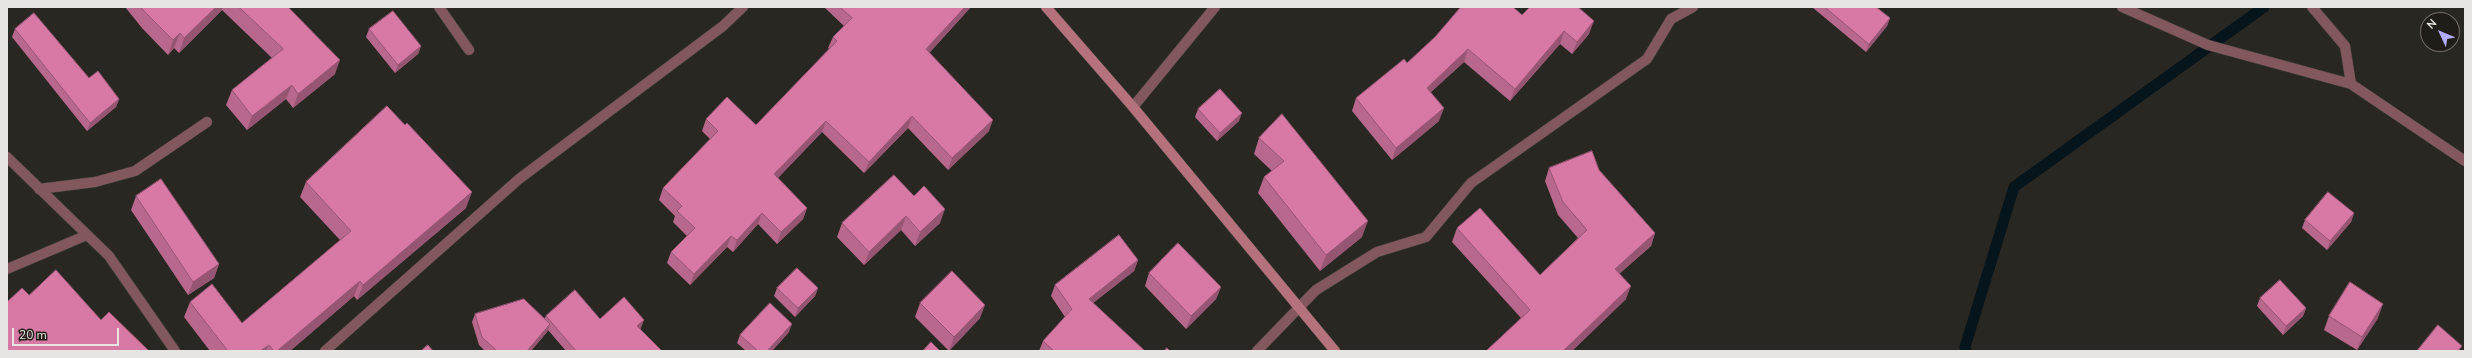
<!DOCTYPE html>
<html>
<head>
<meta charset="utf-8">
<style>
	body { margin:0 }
	#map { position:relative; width:2472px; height:358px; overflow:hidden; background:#292722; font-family:"Nunito Sans",sans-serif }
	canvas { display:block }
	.frame { position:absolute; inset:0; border:8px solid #e7e5e1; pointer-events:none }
	.north { position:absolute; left:2420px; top:12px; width:40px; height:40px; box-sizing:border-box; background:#201d18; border:1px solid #706d68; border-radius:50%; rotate:314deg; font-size:11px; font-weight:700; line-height:16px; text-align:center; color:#e7e5e1 }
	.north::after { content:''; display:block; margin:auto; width:14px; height:18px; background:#b3adf9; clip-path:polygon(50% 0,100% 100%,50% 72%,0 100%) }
	.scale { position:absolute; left:12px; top:328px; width:107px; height:18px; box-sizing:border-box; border:2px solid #e7e5e1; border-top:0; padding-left:5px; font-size:12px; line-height:14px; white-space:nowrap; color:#e7e5e1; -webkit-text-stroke:3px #201d18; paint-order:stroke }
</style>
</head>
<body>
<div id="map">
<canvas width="2472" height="358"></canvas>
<div class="frame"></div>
<div class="north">N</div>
<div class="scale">20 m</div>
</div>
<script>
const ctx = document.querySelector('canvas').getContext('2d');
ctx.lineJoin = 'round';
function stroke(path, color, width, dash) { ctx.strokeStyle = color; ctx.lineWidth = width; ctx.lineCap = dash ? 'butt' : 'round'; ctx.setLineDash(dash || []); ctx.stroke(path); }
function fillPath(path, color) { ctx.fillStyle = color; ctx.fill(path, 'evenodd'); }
stroke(new Path2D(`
	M1966,351L1965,347L2014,187L2264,7`), '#06141c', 11);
const lane = new Path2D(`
	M39,189L95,182L135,171L207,122`);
const street = new Path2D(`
	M439,7L469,50
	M2122,7L2208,45L2351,84L2465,161
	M2312,7L2345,46L2351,84
	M1133,107L1215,7
	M7,157L109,256L175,351
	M7,269L87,235
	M325,351L519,179L723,26L743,7
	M1257,351L1316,290L1377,252L1426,237L1471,183L1647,59L1671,19L1693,7`);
const secondary = new Path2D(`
	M1046,7L1133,107L1335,351`);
stroke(lane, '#44423d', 11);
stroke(street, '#44423d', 11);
stroke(secondary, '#44423d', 11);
stroke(lane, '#82585e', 10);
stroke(street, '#82585e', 10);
stroke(secondary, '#b5727d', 10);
fillPath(new Path2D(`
	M125,7H288L335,74L293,108L286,99L247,130L226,105L232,90L272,58L222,10L179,53L174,48L168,55L142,28Z
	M825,7H971L929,53L989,131L948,170L908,128L864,173L822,132L778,178L807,208L803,219L777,244L758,224L733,252L727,247L690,285L667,263L671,252L687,236L673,222L675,216L659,200L663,188L710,139L702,131L706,119L756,125L829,49L828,48L833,37L844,26L825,8Z
	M1812,7H1876L1890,18L1887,26L1866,52Z
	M1522,15L1589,34L1572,54L1560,44L1510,101L1464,62L1431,92L1439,121L1392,160L1352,111L1356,98L1407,63Z
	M15,29L119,99L116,107L87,131L12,37Z
	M369,29L421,46L418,54L395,73L366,37Z
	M1198,109L1239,121L1217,141L1195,117Z
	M1282,114L1362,237L1320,271L1258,193L1264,177L1272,171L1254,154L1259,138Z
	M1549,168L1599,170L1655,233L1651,246L1619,274L1626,299L1572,351H1486L1521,318L1452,242L1457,228L1540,275L1578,238L1558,215L1545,181Z
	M306,182L466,208L357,300L354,296L290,351H210L184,317L190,302L242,323L340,240L300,197Z
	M136,196L219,264L214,278L188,295L131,210Z
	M914,196L940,223L915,246L901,230L864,265L837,237L842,223Z
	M2354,213L2351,222L2327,250L2302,228L2305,220Z
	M1138,260L1134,271L1093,303L1145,351H1039L1043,341L1065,317L1051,296L1055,285Z
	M1149,273L1221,287L1216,299L1186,329L1145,286Z
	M777,288H818L815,296L795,317L774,296Z
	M2260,298L2306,308L2303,316L2283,335L2257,306Z
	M920,303L980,318L949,351L915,317Z
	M475,314L544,319L546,316L641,328L640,329L662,351H566L548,330L547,332L531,351H485L479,345L472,322Z
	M2329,316L2378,318L2357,350L2324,330Z
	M789,332L772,351H746L737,343L740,335Z`), '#b9688d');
fillPath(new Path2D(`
	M216,7H223L222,10L179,53L184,38Z
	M965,7H971L922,61L926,49Z
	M1890,18L1887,26L1866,52L1869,44Z
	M1594,21L1589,34L1572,54L1577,42Z
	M1564,31L1560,44L1510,101L1515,89Z
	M180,33L174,48L168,55L173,40Z
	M421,46L418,54L395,73L398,65Z
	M1468,49L1464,62L1422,100L1427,88Z
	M340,60L335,74L293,108L298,94Z
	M292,85L286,99L247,130L252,116Z
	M119,99L116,107L87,131L90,123Z
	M1444,108L1439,121L1392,160L1396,148Z
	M1242,113L1239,121L1217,141L1220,133Z
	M912,116L908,128L864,173L869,162Z
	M993,120L989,131L948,170L952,158Z
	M826,121L822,132L770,186L774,174Z
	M472,192L466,208L357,300L363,285Z
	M807,208L803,219L777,244L781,232Z
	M945,209L940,223L915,246L920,232Z
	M762,213L758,224L733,252L737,240Z
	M2354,213L2351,222L2327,250L2330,241Z
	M906,216L901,230L864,265L869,252Z
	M1368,221L1362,237L1320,271L1326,255Z
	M1655,233L1651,246L1610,282L1615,269Z
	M731,236L727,247L690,285L694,274Z
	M1138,260L1134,271L1084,310L1089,299Z
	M219,264L214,278L188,295L193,282Z
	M360,281L354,296L290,351H277Z
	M1631,286L1626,299L1572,351H1563Z
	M1221,287L1216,299L1186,329L1191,316Z
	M818,288L815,296L795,317L798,308Z
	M2383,304L2378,318L2357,350L2362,337Z
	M985,305L980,318L949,351L954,337Z
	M2306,308L2303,316L2283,335L2286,326Z
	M644,320L641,328L634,334L637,326Z
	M550,324L547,332L531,351H527Z
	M792,324L789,332L772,351H767Z
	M269,345L266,351H260Z`), '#965573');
const building = new Path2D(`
	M141,7H216L184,38L180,33L173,40L147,14Z
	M239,7H288L340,60L298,94L292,85L252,116L232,90L283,49Z
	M840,7H965L926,49L993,120L952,158L912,116L869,162L826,121L774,174L807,208L781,232L762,213L737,240L731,236L694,274L671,252L695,228L677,211L682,206L663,188L718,131L706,119L727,97L756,125L837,41L833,37L852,18Z
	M1461,7H1513L1522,15L1530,7H1578L1594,21L1577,42L1564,31L1515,89L1468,49L1427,88L1444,108L1396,148L1356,98L1404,59L1407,63L1435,37Z
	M1825,7H1876L1890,18L1869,44Z
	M393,11L421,46L398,65L369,29Z
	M34,13L89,78L98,71L119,99L90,123L15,29Z
	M1220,89L1242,113L1220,133L1198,109Z
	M387,106L405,125L407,123L472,192L363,285L360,281L277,351H274L269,345L260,351H228L190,302L212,284L242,323L351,231L306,182Z
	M1282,114L1368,221L1326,255L1264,177L1284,161L1259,138Z
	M1592,151L1599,170L1655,233L1615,269L1631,286L1563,351H1486L1530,310L1457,228L1480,208L1540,275L1587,230L1563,202L1549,168Z
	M894,175L914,196L924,186L945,209L920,232L906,216L869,252L842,223Z
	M161,179L219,264L193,282L136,196Z
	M2328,192L2354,213L2330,241L2305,220Z
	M1119,235L1138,260L1089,299L1145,351H1054L1043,341L1072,309L1055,285Z
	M1178,243L1221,287L1191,316L1149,273Z
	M797,268L818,288L798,308L777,288Z
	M56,270L101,320L109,312L149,351H7V302L22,288L29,295Z
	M952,271L985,305L954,337L920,303Z
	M2280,280L2306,308L2286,326L2260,298Z
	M2350,282L2383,304L2362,337L2329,316Z
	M575,290L600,319L624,297L644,320L637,326L662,351H576L546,316Z
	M524,299L550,324L527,351H497L482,337L475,314Z
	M770,303L792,324L767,351H758L740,335Z
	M2438,325L2462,346L2458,351H2417Z
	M931,342L940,351H923Z
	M428,345L433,351H421Z
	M1167,348L1170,351H1164Z`);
fillPath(building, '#d779a4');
stroke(building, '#965573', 1);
</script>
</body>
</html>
